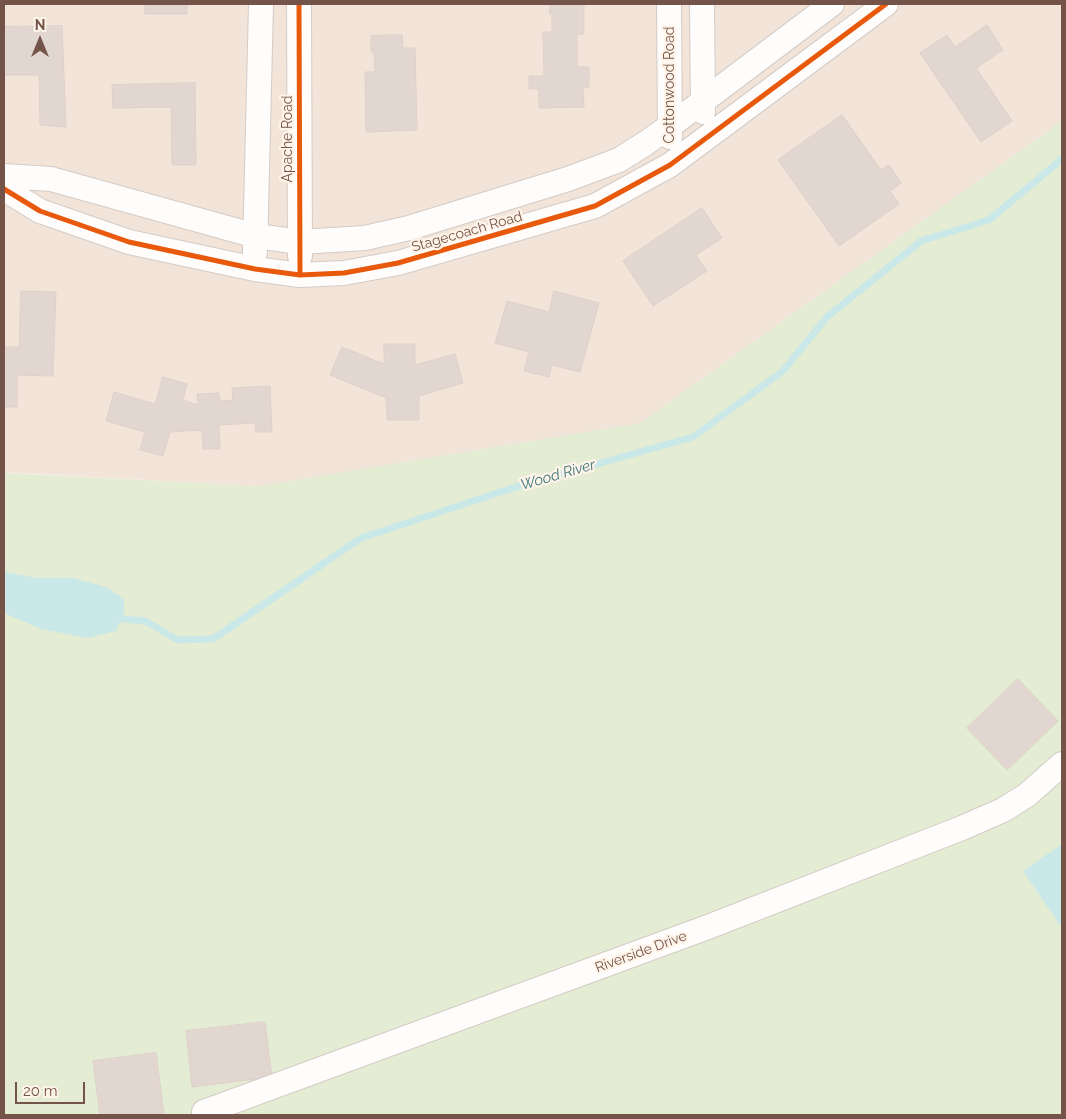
<!DOCTYPE html>
<html>
<head>
<meta charset="utf-8">
<style>
	body { margin:0 }
	#map { position:relative; width:1066px; height:1119px; overflow:hidden; background:#f6efe8; font-family:Raleway,sans-serif }
	canvas { display:block }
	.frame { position:absolute; inset:0; border:5px solid #745348; pointer-events:none }
	.north { position:absolute; left:15px; top:15px; width:50px; height:50px; -webkit-text-stroke:4px #fff4e9; paint-order:stroke; rotate:0deg; font-size:14px; font-weight:700; line-height:20px; text-align:center; color:#745348 }
	.north::after { content:''; display:block; margin:auto; width:18px; height:22px; background:#745348; clip-path:polygon(50% 0,100% 100%,50% 72%,0 100%) }
	.scale { position:absolute; left:15px; top:1082px; width:70px; height:22px; box-sizing:border-box; border:2px solid #745348; border-top:0; padding-left:6px; font-size:15px; line-height:18px; white-space:nowrap; color:#745348; -webkit-text-stroke:4px #fff4e9; paint-order:stroke }
</style>
</head>
<body>
<div id="map">
<canvas width="1066" height="1119"></canvas>
<div class="frame"></div>
<div class="north">N</div>
<div class="scale">20 m</div>
</div>
<script>
const ctx = document.querySelector('canvas').getContext('2d');
ctx.lineJoin = 'round';
function fillPath(path, color) { ctx.fillStyle = color; ctx.fill(path, 'evenodd'); }
function stroke(path, color, width, dash) { ctx.strokeStyle = color; ctx.lineWidth = width; ctx.lineCap = dash ? 'butt' : 'round'; ctx.setLineDash(dash || []); ctx.stroke(path); }
function label(font, color, halo, rows, align = 'center') {
  ctx.font = font + ' Raleway,sans-serif'; ctx.lineWidth = 4.5; ctx.setLineDash([]); ctx.textBaseline = 'middle'; ctx.strokeStyle = halo; ctx.fillStyle = color; for (const [text, x, y, turn = 0] of rows) {
    ctx.save(); ctx.translate(x, y); ctx.rotate((+turn || 0) * Math.PI / 180); ctx.textAlign = isNaN(turn) ? turn : align; if (halo) ctx.strokeText(text, 0, 0); ctx.fillText(text, 0, 0); ctx.restore();
  }
}
fillPath(new Path2D(`
	M4,4H1062V121L640,423L260,486L4,472Z`), '#f2e4d8');
fillPath(new Path2D(`
	M1062,121V1115H4V473L260,486L640,423Z`), '#e4ecd3');
fillPath(new Path2D(`
	M4,572L37,578H73L106,587L124,599V611L116,631L88,638L41,629L4,613Z
	M1062,844V928L1023,871Z`), '#cae8e7');
stroke(new Path2D(`
	M112,618L145,621L178,640L213,639L361,538L519,486L693,437L783,371L827,317L921,241L989,220L1062,159`), '#cae8e7', 7);
const building = new Path2D(`
	M145,4H187V14H145Z
	M550,4H584V34H577V67H589V87H583L584,107L539,108V89H529V76H544L543,32H552V14H550Z
	M987,25L1003,50L976,68L1012,121L981,142L920,53L947,35L955,47Z
	M62,26L66,127L40,125L39,75H4V27Z
	M402,35L403,48H415L417,130L366,132L365,72H375L374,52H371V36Z
	M195,83L196,165H172L171,107L113,108L112,85Z
	M842,115L881,170L889,165L901,183L890,191L899,204L839,246L778,160Z
	M702,208L722,238L696,255L707,271L653,306L623,261Z
	M21,291L56,292L53,376L17,375V407H4V347H19Z
	M554,291L599,303L580,372L552,365L549,377L524,371L529,352L495,343L507,301L549,312Z
	M384,344H415V365L455,354L463,383L419,396V420H387L386,398L330,375L342,347L384,364Z
	M163,377L187,384L183,400L198,405L197,394L219,393L220,401L233,400L232,388L270,386L272,432H256L255,423L219,425L220,449H203L202,430L170,432L163,456L140,450L145,432L106,421L114,392L155,404Z
	M1018,679L1058,721L1007,770L967,728Z
	M265,1022L272,1077L192,1087L186,1031Z
	M156,1053L164,1115H100L93,1061Z`);
fillPath(building, '#e2d6d0');
stroke(building, '#dfd1ca', 1);
const minor = new Path2D(`
	M299,4L300,256
	M669,4L670,137
	M702,4L703,112
	M4,176L51,179L256,236L300,242L365,238L409,228L568,179L619,160L646,143L670,126L832,4
	M4,189L40,211L129,242L255,269L300,275L344,273L398,263L595,206L670,165L886,4
	M255,252L261,4
	M204,1112L708,927L962,828L1003,810L1027,795L1062,764`);
stroke(minor, '#d4cbc6', 26);
stroke(minor, '#fefdfc', 24);
stroke(new Path2D(`
	M299,4L300,275
	M4,189L40,211L129,242L255,269L300,275L344,273L398,263L595,206L670,165L886,4`), '#e8590c', 5);
label('14px', '#745348', '#fff4e9', [
	["Cottonwood Road",670,85,-90],
	["Apache Road",288,139,-90],
	["Stagecoach Road",467,232,-16],
	["Riverside Drive",641,952,-20]
]);
label('italic 15px', '#3c777a', '#fff4e9', [
	["Wood River",558,475,-16]
]);
</script>
</body>
</html>
